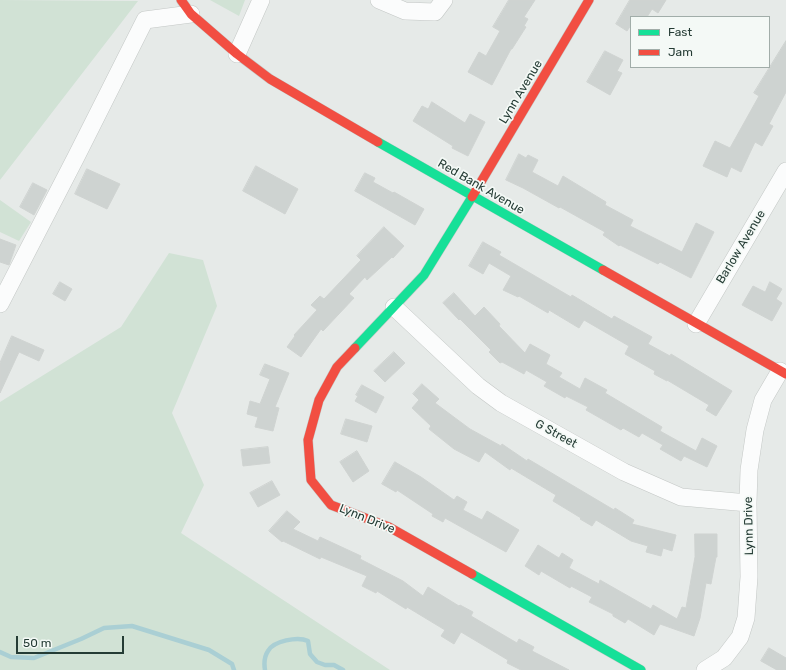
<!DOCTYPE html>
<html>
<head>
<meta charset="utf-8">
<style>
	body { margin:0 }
	#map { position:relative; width:786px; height:670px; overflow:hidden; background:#e6eae8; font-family:Rubik,sans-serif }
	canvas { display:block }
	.legend { position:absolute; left:630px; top:16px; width:140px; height:52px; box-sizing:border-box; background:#f4f9f6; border:1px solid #a1ada9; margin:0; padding:5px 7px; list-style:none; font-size:12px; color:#253c35 }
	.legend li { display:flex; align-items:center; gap:8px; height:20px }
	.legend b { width:20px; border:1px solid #a1ada9 }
	.scale { position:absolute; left:16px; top:636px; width:108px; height:18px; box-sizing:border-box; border:2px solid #253c35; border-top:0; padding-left:5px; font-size:12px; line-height:14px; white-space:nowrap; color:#253c35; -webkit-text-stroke:3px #f4f9f6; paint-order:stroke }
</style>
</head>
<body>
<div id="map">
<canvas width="786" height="670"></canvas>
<ul class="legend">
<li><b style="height:5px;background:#16e098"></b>Fast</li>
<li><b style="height:5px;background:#f24e42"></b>Jam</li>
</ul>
<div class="scale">50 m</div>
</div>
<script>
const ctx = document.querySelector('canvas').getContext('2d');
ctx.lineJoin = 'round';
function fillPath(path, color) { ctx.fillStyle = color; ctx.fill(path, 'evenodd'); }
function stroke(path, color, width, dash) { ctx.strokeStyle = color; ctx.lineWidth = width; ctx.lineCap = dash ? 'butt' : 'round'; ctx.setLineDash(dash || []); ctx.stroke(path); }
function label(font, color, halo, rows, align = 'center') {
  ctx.font = font + ' Rubik,sans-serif'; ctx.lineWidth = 3.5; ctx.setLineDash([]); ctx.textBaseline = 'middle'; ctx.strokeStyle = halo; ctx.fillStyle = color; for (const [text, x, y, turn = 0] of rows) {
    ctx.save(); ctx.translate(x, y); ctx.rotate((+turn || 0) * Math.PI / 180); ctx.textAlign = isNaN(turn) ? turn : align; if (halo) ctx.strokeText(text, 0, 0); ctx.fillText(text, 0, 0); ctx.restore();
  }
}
fillPath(new Path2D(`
	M0,0L138,1L0,180Z
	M210,0H245L239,16Z
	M0,200L31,222L19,241L0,232Z
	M169,253L203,260L217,306L172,413L204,485L181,533L390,670H0V402L121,327Z`), '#d1e2d5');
stroke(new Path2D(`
	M0,652L11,657L34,658L81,639L104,628L132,626L209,650L232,664L234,670
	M265,670C264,664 264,657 268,651C273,641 298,636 308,641L310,654L317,662L325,665H334L343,670`), '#aacfd4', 4.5);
const building = new Path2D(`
	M509,0H535L524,17L528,19L524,26L526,27L512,49H511L492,85L468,72L479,52L486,56L500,31L493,27Z
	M630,0H666L658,13L652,9L647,17H631V25L627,31L616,24Z
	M786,41V92L769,124L773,126L762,146L755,142L741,172L731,167L727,177L703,166L715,141L730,148L759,96L754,93Z
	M605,51L623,60L617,71L622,73L610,95L587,82Z
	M432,102L465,123L470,114L485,122L468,156L452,148L453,146L413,121L422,106L428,109Z
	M519,154L526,158L528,155L538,160L532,172L558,186L563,176L606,202L605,205L633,220L630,226L682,252L696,223L714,232L691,278L660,262L658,264L620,245L619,246L603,235L605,232L560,207L559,208L523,188L506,180Z
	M256,166L298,189L285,214L243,191Z
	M87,169L120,184L107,209L75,194Z
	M365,173L375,178L373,182L393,193L394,192L424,209L415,225L355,191Z
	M33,183L47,190L34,215L20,207Z
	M384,227L404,246L393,258L392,257L367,280L365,277L349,294L354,298L323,331L321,329L301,357L287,347L295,336L294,335L317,310L311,305L320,296L324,299L361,260L357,256Z
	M0,239L16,245L9,265L0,262Z
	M483,242L501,252L499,255L571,297L572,295L612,319L614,316L652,337L648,344L670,356L671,354L732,391L716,416L706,410L709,405L667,380V381L654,374L655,371L625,354L629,346L584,320L579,328L549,310L548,313L519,296L518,297L503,290L511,276L489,263L483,274L469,266Z
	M60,282L72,289L65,301L53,294Z
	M770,282L782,289L776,299L782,303L772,321L742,305L753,286L765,292Z
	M454,293L475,316L484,307L500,324L499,326L525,353L530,344L550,355L546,364L562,373L559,377L580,389L585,378L607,390L605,393L662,427L660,431L696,451L702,438L717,446L707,467L684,456L681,461L660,449L663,445L642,433L639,437L623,428L621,430L586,410L588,407L566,396L565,398L544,386L547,382L526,370L524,374L502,362L500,363L489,352L491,350L460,319L459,320L443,303Z
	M12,336L44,350L39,361L19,352L0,393V363Z
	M394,352L405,363L385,382L374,371Z
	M265,364L289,373L275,407L279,408L273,431L255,427L258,417L247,414L250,401L260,404L270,379L260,375Z
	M422,384L439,399L435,403L470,429L501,446L502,444L527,461L528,459L614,510L615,508L634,520L632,524L676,535L672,551L663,548L661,556L646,552L648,546L631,541L596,520L592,526L580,519L581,518L553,501L556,495L511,468L510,470L485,452L479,462L454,449L429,429L431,426L412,408L419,400L413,394Z
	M362,385L384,397L376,413L355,401L358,396L356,395Z
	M346,419L372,426L367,442L341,434Z
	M268,447L270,463L243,466L241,450Z
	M357,451L369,471L353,482L340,462Z
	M395,462L421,477L454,500L457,496L467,502L463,510L482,520L487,511L519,530L506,552L445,518L443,522L432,516L433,514L397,490L396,492L382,484Z
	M272,481L280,495L258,507L250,493Z
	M287,511L300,522L293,529L318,541L320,537L361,556L360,559L403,581L423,596L428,587L459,606L460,605L473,612L471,616L517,643L519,639L534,647L532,651L569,670H521L507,663L508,660L461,632L454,644L441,636L445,630L407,607L406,609L377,591L376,593L362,586L367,576L321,557L320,559L283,541L282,542L269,531Z
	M695,534H717V557H716L711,584L706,583L700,618L694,636L660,624L654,635L628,619L625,623L613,616V614L589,602L592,597L571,586L570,588L541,571L539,575L525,566L538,545L559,558L562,553L573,560L569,568L599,584L600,580L651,609L653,605L677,619L682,607L686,608L695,557Z
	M769,648L786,658V670H777L761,661Z`);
fillPath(building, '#ced3d1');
stroke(building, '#cfd3d1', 1);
const street = new Path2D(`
	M379,0L405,11L435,12L444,0
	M237,54L261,0
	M0,304L76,157L145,20L191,14
	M394,307L478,386L501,403L624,472L681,497L748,503
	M696,324L786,171
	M705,670L724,658L740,637L746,618L749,577L748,503L749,470L755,430L763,400L780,371`);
const fast = new Path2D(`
	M378,142L603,270
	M355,348L424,275L472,197
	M472,574L641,670`);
const jam = new Path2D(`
	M181,0L191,14L237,54L270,79L378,142
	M472,197L589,0
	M603,270L786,374
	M355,348L337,367L319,400L308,440L311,480L331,505L389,527L472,574`);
stroke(street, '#c3c7c5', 18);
stroke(fast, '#c2c8c5', 10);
stroke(jam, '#c2c8c5', 10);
stroke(street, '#fbfcfc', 17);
stroke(fast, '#16e098', 9);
stroke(jam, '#f24e42', 9);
label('12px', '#253c35', '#f4f9f6', [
	["Lynn Avenue",521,92,-59],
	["Red Bank Avenue",481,187,30],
	["Barlow Avenue",741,247,-59],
	["G Street",556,434,29],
	["Lynn Drive",367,519,22],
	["Lynn Drive",749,526,-91]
]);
</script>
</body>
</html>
